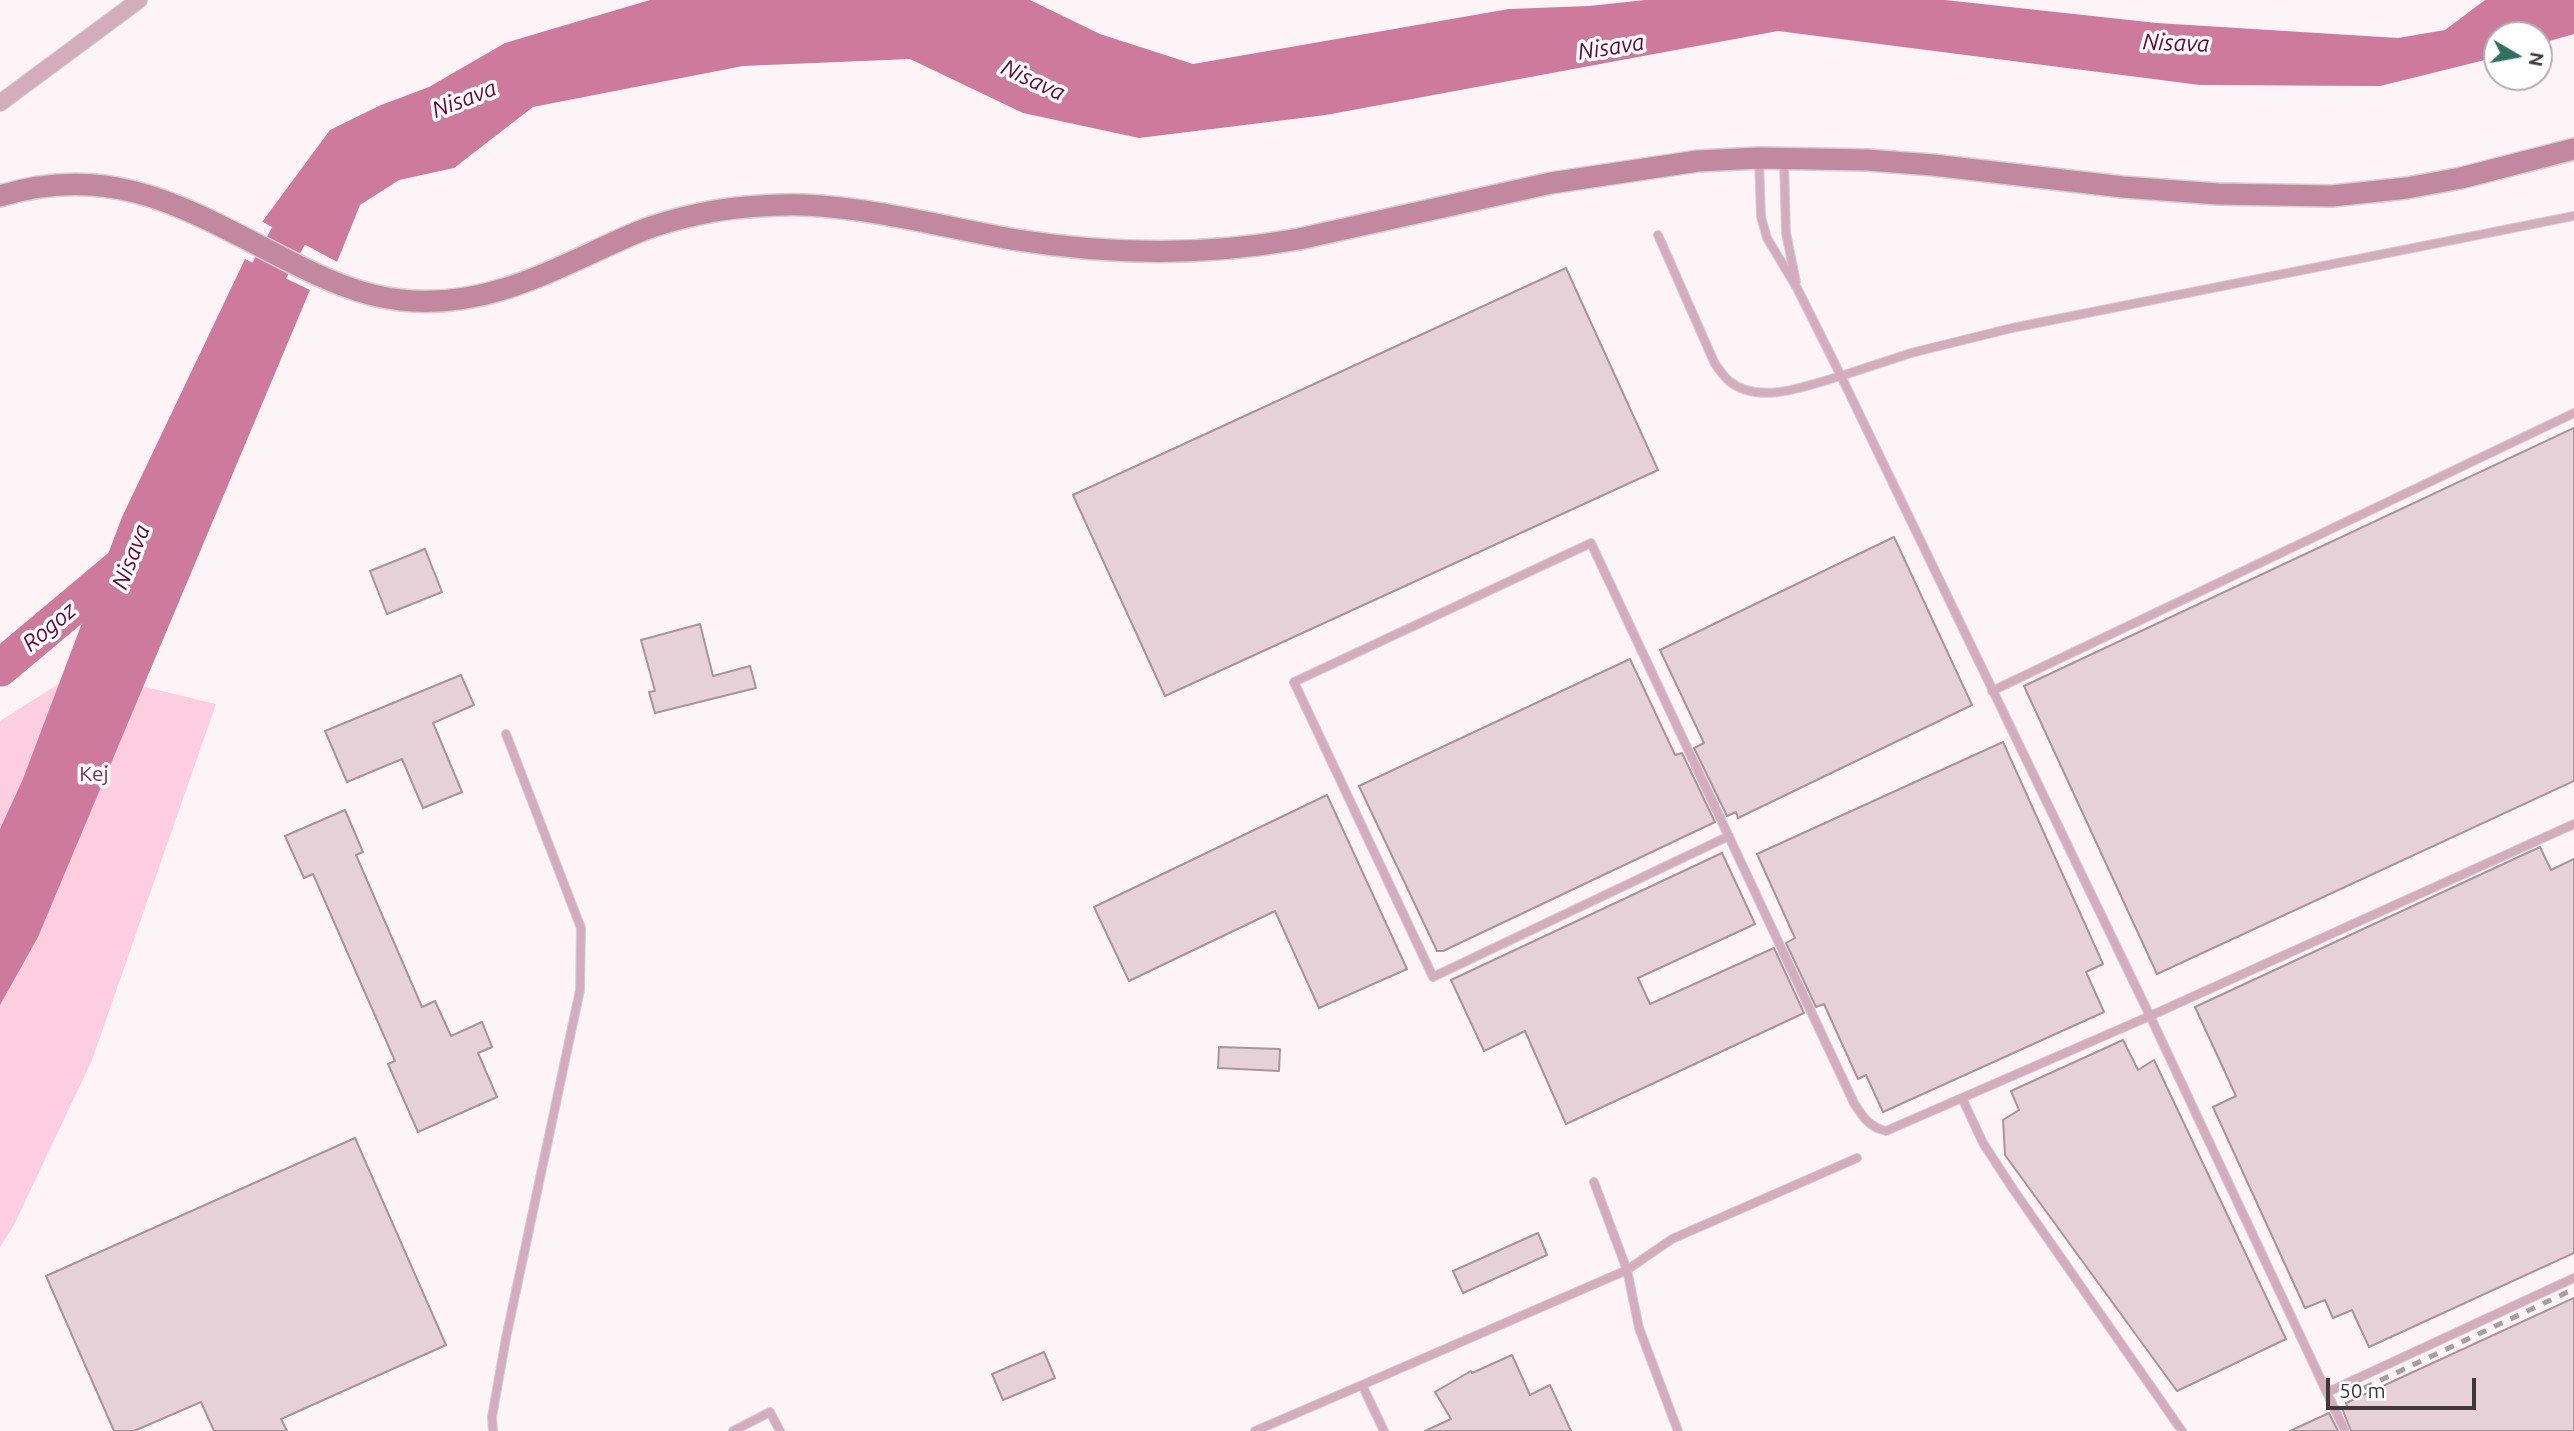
<!DOCTYPE html>
<html>
<head>
<meta charset="utf-8">
<style>
	body { margin:0 }
	#map { position:relative; width:2574px; height:1431px; overflow:hidden; background:#fdf4f7; font-family:Ubuntu,sans-serif }
	canvas { display:block }
	.north { position:absolute; left:2483px; top:21px; width:70px; height:70px; box-sizing:border-box; background:#fff; border:2px solid #b3afb1; border-radius:50%; rotate:100deg; font-size:19px; font-weight:700; line-height:28px; text-align:center; color:#41383c }
	.north::after { content:''; display:block; margin:auto; width:24px; height:32px; background:#30705f; clip-path:polygon(50% 0,100% 100%,50% 72%,0 100%) }
	.scale { position:absolute; left:2326px; top:1378px; width:150px; height:32px; box-sizing:border-box; border:4px solid #41383c; border-top:0; padding-left:9px; font-size:21px; line-height:24px; white-space:nowrap; color:#41383c; -webkit-text-stroke:5px #fff; paint-order:stroke }
</style>
</head>
<body>
<div id="map">
<canvas width="2574" height="1431"></canvas>
<div class="north">N</div>
<div class="scale">50 m</div>
</div>
<script>
const ctx = document.querySelector('canvas').getContext('2d');
ctx.lineJoin = 'round';
function fillPath(path, color) { ctx.fillStyle = color; ctx.fill(path, 'evenodd'); }
function stroke(path, color, width, dash) { ctx.strokeStyle = color; ctx.lineWidth = width; ctx.lineCap = dash ? 'butt' : 'round'; ctx.setLineDash(dash || []); ctx.stroke(path); }
function label(font, color, halo, rows, align = 'center') {
  ctx.font = font + ' Ubuntu,sans-serif'; ctx.lineWidth = 7; ctx.setLineDash([]); ctx.textBaseline = 'middle'; ctx.strokeStyle = halo; ctx.fillStyle = color; for (const [text, x, y, turn = 0] of rows) {
    ctx.save(); ctx.translate(x, y); ctx.rotate((+turn || 0) * Math.PI / 180); ctx.textAlign = isNaN(turn) ? turn : align; if (halo) ctx.strokeText(text, 0, 0); ctx.fillText(text, 0, 0); ctx.restore();
  }
}
fillPath(new Path2D(`
	M79,671L216,704L92,1060L14,1225L0,1247V721Z`), '#fdcde0');
fillPath(new Path2D(`
	M650,0H1030L1100,34L1193,64L1509,9L1589,6L1645,0H1945L2157,23L2398,38L2445,30L2485,0H2574V34L2539,44V35H2497V57L2380,86L2200,85L1778,31L1326,115L1139,138L1023,113L910,59L743,66L533,107L454,168L399,180L360,205L337,262L262,222L330,130L381,105L429,87L505,43Z
	M245,259L310,290L38,937L0,1005V829L23,779L122,517Z`), '#cd7a9d');
fillPath(new Path2D(`
	M259,220L337,262L340,264L335,265L260,225Z`), '#fdf4f7');
stroke(new Path2D(`
	M245,314L298,219L315,195
	M0,668L130,559`), '#cd7a9d', 37);
const building = new Path2D(`
	M1566,268L1658,470L1165,696L1073,495Z
	M2574,428V781L2157,974L2024,686Z
	M1894,537L1972,705L1738,818L1736,812L1727,816L1694,748L1704,743L1660,650Z
	M425,549L442,592L387,614L370,571Z
	M700,624L713,676L750,666L756,688L655,713L649,692L655,691L641,640Z
	M1630,659L1675,755L1682,753L1715,822L1443,951H1437L1359,786Z
	M461,675L474,705L433,723L462,792L423,808L402,759L347,782L325,731Z
	M2003,742L2103,964L2086,972L2104,1012L1883,1112L1866,1075L1858,1079L1824,1004L1816,1007L1786,943L1795,938L1757,854Z
	M1327,795L1407,969L1319,1008L1275,911L1129,981L1094,907Z
	M345,810L363,852L356,855L422,1007L435,1001L451,1036L482,1022L492,1047L478,1053L497,1097L418,1132L388,1064L395,1061L313,874L304,878L285,836Z
	M2540,847L2551,870L2574,859V1253L2369,1347L2352,1310L2333,1318L2325,1300L2305,1308L2213,1107L2236,1096L2195,1007Z
	M1722,853L1755,924L1638,978L1650,1004L1774,948L1804,1013L1566,1124L1525,1031L1484,1051L1451,980Z
	M2123,1040L2138,1070L2154,1060L2286,1339L2177,1391L2005,1155L2003,1120L2019,1110L2011,1091Z
	M1219,1047L1280,1049L1279,1071L1218,1068Z
	M355,1138L446,1345L281,1419L287,1431H214L201,1402L134,1431H114L46,1276Z
	M1538,1233L1547,1255L1463,1293L1453,1271Z
	M2574,1298V1431H2351L2342,1408L2347,1406L2346,1403Z
	M1044,1352L1055,1378L1003,1400L992,1374Z
	M1512,1355L1530,1395L1550,1385L1571,1431H1425L1451,1419L1435,1392L1471,1371L1472,1373Z
	M2329,1413L2338,1431H2290Z`);
fillPath(building, '#e7d1d9');
stroke(building, '#a9949b', 2);
const lane = new Path2D(`
	M1759,159L1761,217L1767,238L1797,288L1841,376L1911,353L2012,328L2574,216
	M1784,160L1786,233L1796,282
	M1658,235L1715,364C1719,369 1724,377 1729,381C1760,406 1808,385 1841,376L2150,1016L2345,1431
	M1992,691L2574,413
	M1729,836L1433,977L1294,682L1591,543L1854,1103C1863,1117 1869,1127 1886,1131L2150,1016L2574,824
	M1962,1098L1983,1143L2013,1189L2182,1431
	M1594,1182L1627,1270L1639,1328L1678,1431
	M2328,1392L2574,1278
	M493,1431L492,1417L506,1338L580,990L581,928L506,734
	M733,1431L770,1412L780,1431
	M1255,1431L1362,1385
	M1384,1431L1362,1385L1627,1270L1672,1239L1857,1158`);
const street = new Path2D(`
	M0,103L139,0`);
const secondary = new Path2D(`
	M0,196C114,161 189,210 287,260C322,278 361,296 401,300C491,310 560,265 638,232C665,221 707,211 736,208C758,206 781,204 804,205C875,208 947,228 1017,240C1114,255 1203,256 1299,239L1551,183L1698,161L1759,158L1867,160L1933,165L2123,187L2218,194L2332,196L2407,188L2461,178L2574,149`);
stroke(lane, '#d7ced2', 10);
stroke(street, '#d7ced2', 18);
stroke(secondary, '#d7ced2', 24);
stroke(lane, '#d4adbc', 8);
stroke(street, '#d4adbc', 16);
stroke(secondary, '#c1889f', 21);
stroke(new Path2D(`
	M2364,1388L2574,1289`), '#a79ea1', 5, [9, 9]);
label('21px', '#892759', '#fff', [
	["Кеј",94,774]
]);
label('italic 23px', '#6a013f', '#fff', [
	["Nisava",2176,43,2],
	["Nisava",1611,47,-9],
	["Nisava",1033,80,25],
	["Nisava",464,99,-21],
	["Nisava",131,557,-69],
	["Rogoz",49,627,-40]
]);
</script>
</body>
</html>
